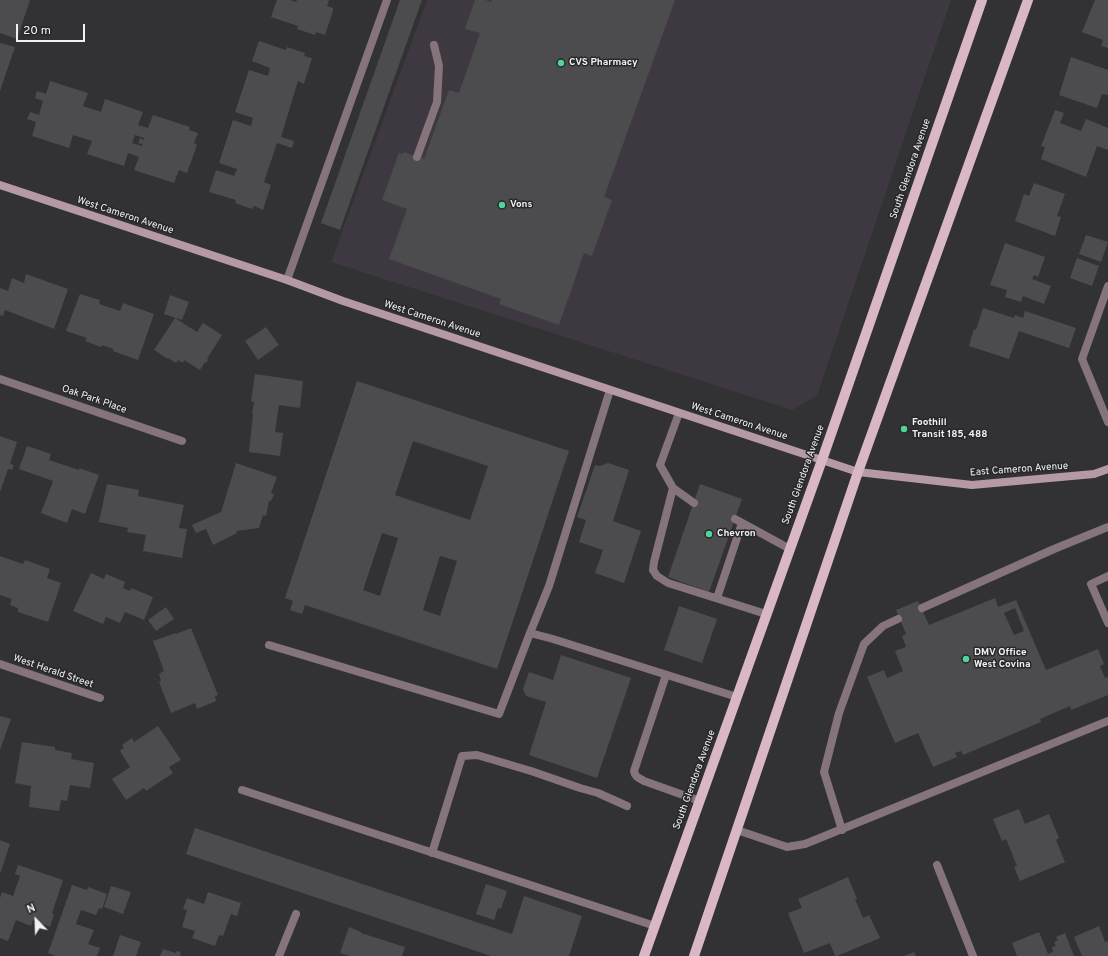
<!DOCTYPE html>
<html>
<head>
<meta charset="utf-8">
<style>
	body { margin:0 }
	#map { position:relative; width:1108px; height:956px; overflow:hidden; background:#323133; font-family:Overpass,sans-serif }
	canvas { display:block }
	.north { position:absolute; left:16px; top:900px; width:40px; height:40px; -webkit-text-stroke:3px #282729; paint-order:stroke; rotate:337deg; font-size:11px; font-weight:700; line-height:16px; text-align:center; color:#f2f1f2 }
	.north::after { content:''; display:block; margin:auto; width:14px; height:18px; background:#f2f1f2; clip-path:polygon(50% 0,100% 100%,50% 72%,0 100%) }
	.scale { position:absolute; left:16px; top:24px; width:69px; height:18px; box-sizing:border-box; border:2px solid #f2f1f2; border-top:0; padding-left:5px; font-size:12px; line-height:14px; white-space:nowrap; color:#f2f1f2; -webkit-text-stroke:3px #282729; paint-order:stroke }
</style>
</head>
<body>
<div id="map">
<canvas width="1108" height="956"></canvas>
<div class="north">N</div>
<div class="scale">20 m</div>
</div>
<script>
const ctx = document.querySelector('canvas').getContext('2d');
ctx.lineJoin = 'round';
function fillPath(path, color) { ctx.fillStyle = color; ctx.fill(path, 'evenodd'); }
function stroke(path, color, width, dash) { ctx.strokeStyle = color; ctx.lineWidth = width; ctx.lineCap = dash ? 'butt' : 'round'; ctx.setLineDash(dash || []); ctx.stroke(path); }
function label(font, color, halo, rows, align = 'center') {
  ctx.font = font + ' Overpass,sans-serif'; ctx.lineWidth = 3; ctx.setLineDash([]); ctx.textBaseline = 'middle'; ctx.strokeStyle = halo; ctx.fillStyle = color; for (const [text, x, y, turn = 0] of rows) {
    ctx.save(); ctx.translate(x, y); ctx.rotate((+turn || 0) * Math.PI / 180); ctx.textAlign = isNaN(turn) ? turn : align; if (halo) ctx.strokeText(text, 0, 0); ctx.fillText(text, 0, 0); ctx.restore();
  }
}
fillPath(new Path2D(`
	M427,0H951L817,396L792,410L331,262Z`), '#3e3840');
fillPath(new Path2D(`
	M0,0H30L17,39L0,33Z
	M277,0H290L296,2L297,0H329L327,6L333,8V11L325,35L316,32L315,35L297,29L298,26L271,17Z
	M400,0H422L340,230L321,223Z
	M475,0H485L491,2L492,0H675L604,197L612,200L592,256L584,253L559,325L499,304L501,299L389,259L407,209L382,200L399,153L403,154L404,152L424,159L449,90L459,93L480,33L465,29Z
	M1095,0H1108V48L1101,46L1103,40L1082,32Z
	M259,41L286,50L287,47L305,53L304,56L312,58L304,84L298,81L281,137L294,141L292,148L277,143L264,182L271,185L263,210L254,206L252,209L235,203L236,200L209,192L216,170L234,176L237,169L219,163L233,120L251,126L253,118L235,112L249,70L268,76L270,68L252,61Z
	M0,43L15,47L0,91Z
	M1071,57L1108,70V95L1102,94L1097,108L1059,95Z
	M50,81L88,93L83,106L101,112L105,99L143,112L138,125L148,128L153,115L190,127L189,130L198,133L194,143L197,145L187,173L179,170L174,183L134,170L139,157L128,153L124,166L87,154L92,141L73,135L69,148L32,136L36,122L27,119L30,112L39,115L43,101L35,98L37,91L46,94ZM135,135L144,138V140L140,138L138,143L142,144V146L132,143Z
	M1055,110L1064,113L1060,123L1081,131L1086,119L1108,128V150L1097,146L1086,177L1041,159L1045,147L1041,146Z
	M1034,183L1065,194L1057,216L1061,217L1055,236L1015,221L1024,194L1029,196Z
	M1086,235L1108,242L1101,262L1079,254Z
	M1005,243L1045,257L1038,277L1034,275L1032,279L1051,286L1044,304L1023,296L1021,302L1005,297L1007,290L990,285Z
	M1077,258L1099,266L1092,286L1070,278Z
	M26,274L68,289L54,329L5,310L3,316L0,315V288L8,291L12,278L24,283Z
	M80,294L100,300L99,304L120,311L123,303L154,314L138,360L113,351V349L102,345L101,347L85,341L87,338L66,331Z
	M170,295L189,302L182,320L164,314Z
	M983,308L1014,318L1015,315L1023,318L1025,311L1076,328L1069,348L1019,331L1009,359L969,346L974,329L976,330Z
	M175,318L197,332L203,323L222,335L207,359L208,360L206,363L205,362L200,370L184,360L183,363L178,360L176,363L168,358V359L154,350Z
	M266,327L279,345L258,360L245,341Z
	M255,374L303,381L300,408L279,405L275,432L283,433L280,456L249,452L253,414H252L254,402L251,401Z
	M357,381L569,451L497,669L305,605L302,614L290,610L293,601L285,598ZM413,441L488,466L470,520L395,495ZM382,533L398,538L380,596L363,590ZM440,556L457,561L440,616L423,610Z
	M0,436L17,442L10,464L14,465L12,470L8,469L0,492Z
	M27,446L51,454L49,460L79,470V468L99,475L85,514L72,509L67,523L41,513L53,481L19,469Z
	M236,463L277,477L271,493L274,494L271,501H269L266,516L263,515L259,528L236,531L237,533L213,545L206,529L196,533L192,525L221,512Z
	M608,463L629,470L613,521L641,531L624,583L595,573L603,550L579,542L586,520L577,517L595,465L600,466Z
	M107,484L139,490L138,496L184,505L179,528L187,529L182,558L143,551L146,535L127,532L128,528L99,522Z
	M700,484L742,499L709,592L668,577Z
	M0,556L23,564L25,560L50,569L47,578L61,583L48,622L18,612V608L10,605L12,599L0,595Z
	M91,573L104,579L106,574L125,582L123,588L130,591L131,588L153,597L144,620L125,612L120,623L106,617L103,624L73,611Z
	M995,598L998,607L1016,600L1046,670L1098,649L1104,664L1100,666L1105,678L1108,677V695L1071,710L1070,706L1040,719L1041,722L963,755L961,751L955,753L957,757L933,767L918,733L895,743L867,677L884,670L887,678L903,671L895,651L906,647L902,636L906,634L896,610L918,601L929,625ZM1015,608L1024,631L1014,635L1004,613Z
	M679,606L717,619L702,663L664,650Z
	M166,607L174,619L156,631L148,620Z
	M191,628L218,695L215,696L216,701L197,709L195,703L171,713L159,682L161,681L159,674L164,671L153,641L176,633V634Z
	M561,655L631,678L597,778L529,755L546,702L526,696L523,689L529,672L553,680Z
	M0,716L11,719L0,750Z
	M158,726L181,760L169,767L173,773L146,791L144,788L126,800L112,779L130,767L120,751L124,748L122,745L132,738L134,742Z
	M22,742L55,747V750L72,753L71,759L94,763L90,788L70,785L67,801L61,800L59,811L29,807L31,786L15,783Z
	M1019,809L1025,824L1049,814L1059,838L1056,840L1065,862L1020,881L1014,867L1017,866L1006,839L1002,841L993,819Z
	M195,828L512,934L524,896L582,916L569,956H491L186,854Z
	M0,840L10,844L0,874Z
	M18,865L63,880L52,913L54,914L50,927L33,920L31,926L16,920L8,941L0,938V898L2,892L13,896L20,876L15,874Z
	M848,877L857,899H855L863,918L869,915L880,938L837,956H835L830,943L804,953L788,913L802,908L798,899Z
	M486,884L507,891L501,909L498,908L494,920L476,914Z
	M72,885L87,890L88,887L107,894L102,909L99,908L96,915L81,910L76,924L94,930L88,944L100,948L97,956H55L48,953Z
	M111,886L131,892L123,914L104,907Z
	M208,892L241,903L237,916L231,914L223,936L219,935L215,946L192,938L195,931L182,927L187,910L183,909L187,898L204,904Z
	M1099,926L1105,942L1108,941V956H1082L1074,937Z
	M349,927L361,932V933L405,947L402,956H350L340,953Z
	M1039,932L1048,954L1053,952L1052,947L1056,946L1054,942L1058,940L1056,937L1065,933L1074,956H1017L1012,943Z
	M120,935L141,942L136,956H113Z
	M163,949L176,953V951L181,952L180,956H160Z
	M914,952L916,956H904Z`), '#4c4c4e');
stroke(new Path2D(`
	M417,157L437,102L439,66L434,45
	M287,280L387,0
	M1108,286L1082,359L1108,422
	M679,413L660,465L673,488L694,503
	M673,488L654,562L653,570L657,576L668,583L766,614
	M735,519L790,549
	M1108,576L1091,584L1108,623
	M717,598L742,523
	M922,608L1054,549L1108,527
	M530,633L549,586L610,390
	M269,645L499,714L530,633L553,639L737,697
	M666,675L634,771C635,777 639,778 644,781L700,801
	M242,790L655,926
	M737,830L787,847L805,844L1108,721
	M842,830L824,772L839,713L864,644L883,626L898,619
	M432,853L462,756L477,755L531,771L580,788L598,793L627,806`), '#85747c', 8);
stroke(new Path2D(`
	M0,379L182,441
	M0,664L100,698
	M937,865L973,956
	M279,956L296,914`), '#85747c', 8);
stroke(new Path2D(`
	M0,185L287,280L343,301L858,472L972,485L1094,474L1108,469`), '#b59aa5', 8);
stroke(new Path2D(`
	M644,956L822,460L982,0
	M694,956L858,472L1028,0`), '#d9b7c6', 10);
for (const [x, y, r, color] of [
	[561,63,4,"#52d397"],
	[502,205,4,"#52d397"],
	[904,429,4,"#52d397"],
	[709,534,4,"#52d397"],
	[966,659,4,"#52d397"]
]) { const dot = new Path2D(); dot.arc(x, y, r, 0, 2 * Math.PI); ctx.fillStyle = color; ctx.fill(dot); stroke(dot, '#282729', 1.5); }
label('bold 10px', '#f2f1f2', '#282729', [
	["CVS Pharmacy",569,63],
	["Vons",510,205],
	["Foothill",912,423],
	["Transit 185, 488",912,435],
	["Chevron",717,534],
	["DMV Office",974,653],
	["West Covina",974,665]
], 'left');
label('10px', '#f2f1f2', '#282729', [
	["South Glendora Avenue",911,169,-71],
	["West Cameron Avenue",125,216,18],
	["West Cameron Avenue",432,320,18],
	["Oak Park Place",94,400,19],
	["West Cameron Avenue",739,422,18],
	["East Cameron Avenue",1019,470,-4],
	["South Glendora Avenue",804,475,-70],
	["West Herald Street",53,672,19],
	["South Glendora Avenue",695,780,-70]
]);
</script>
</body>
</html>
